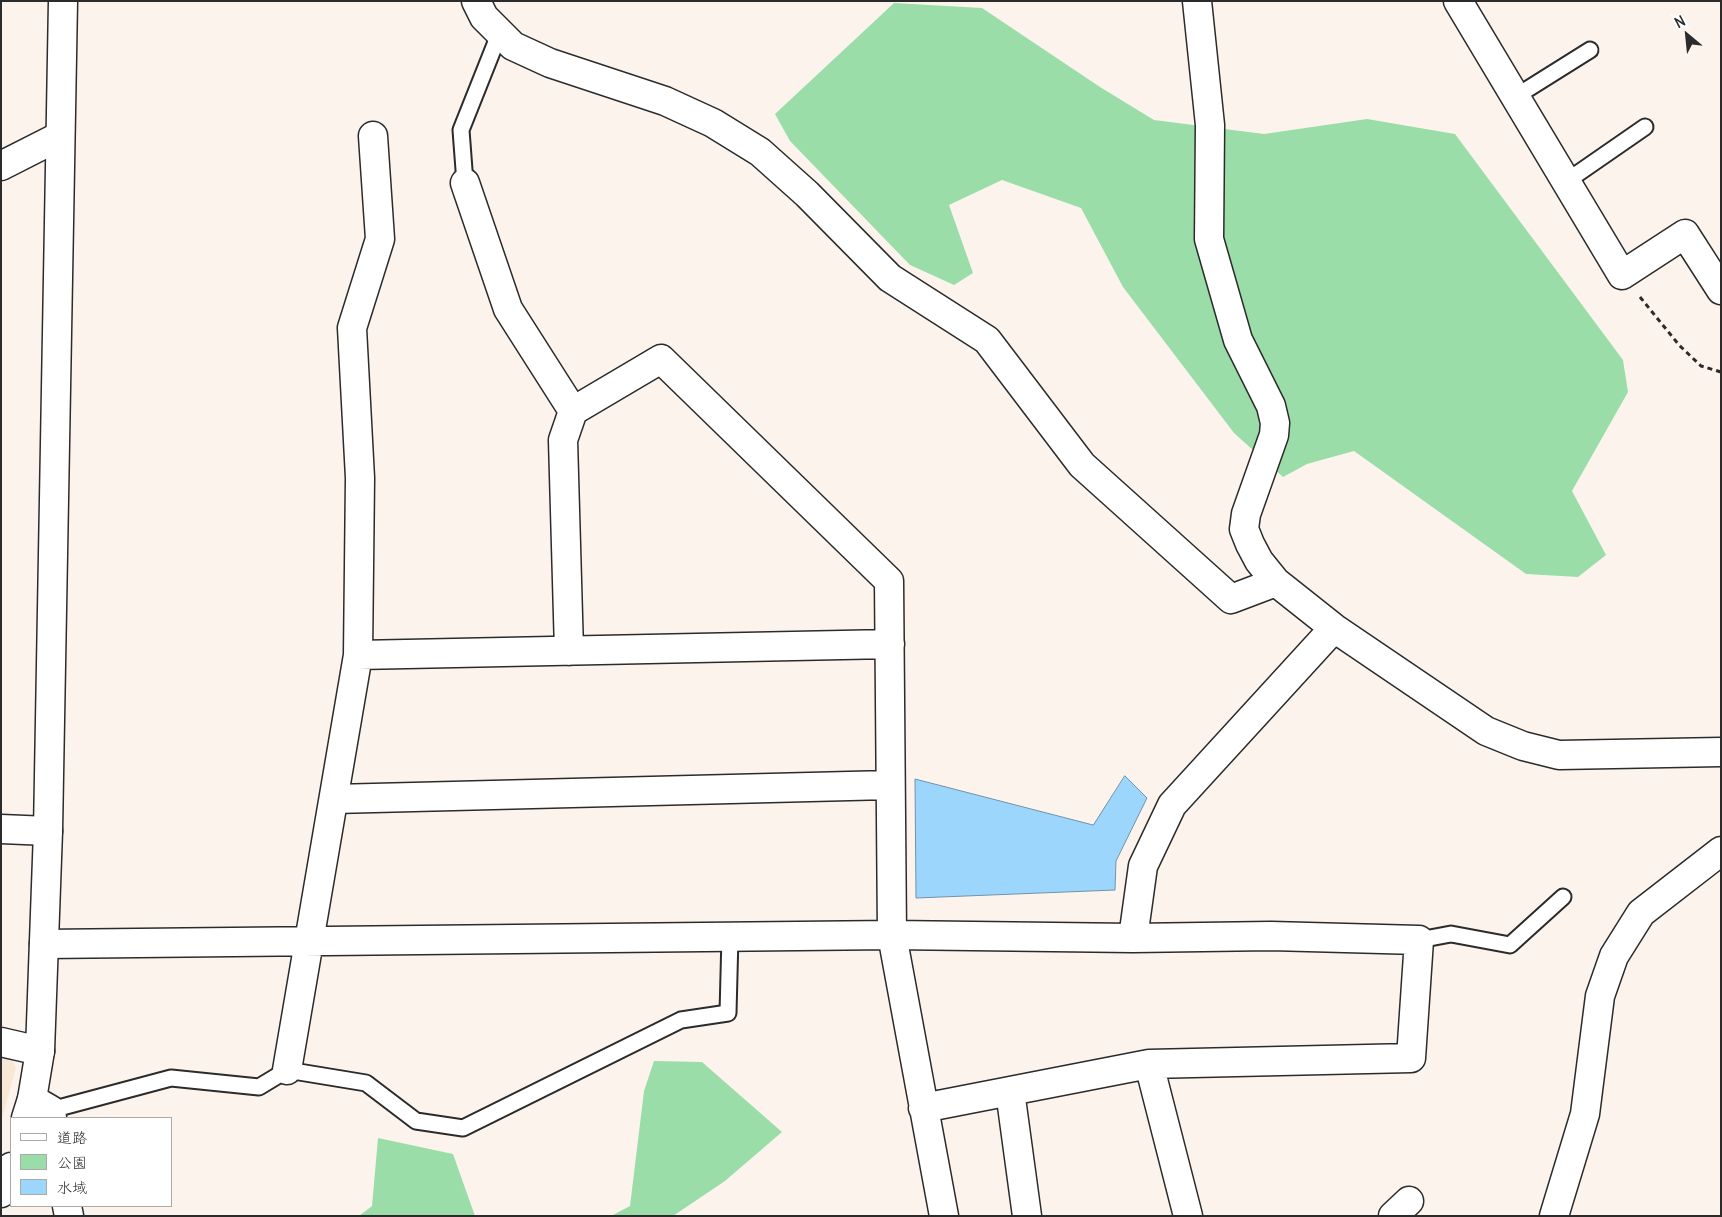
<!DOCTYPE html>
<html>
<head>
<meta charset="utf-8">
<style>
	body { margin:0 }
	#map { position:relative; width:1722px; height:1217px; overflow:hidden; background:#fcf4ec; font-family:Delius,"Klee One",sans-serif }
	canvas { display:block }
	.frame { position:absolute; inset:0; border:2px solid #2b2b2b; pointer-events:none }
	.legend { position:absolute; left:10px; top:1117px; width:162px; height:90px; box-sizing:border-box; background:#fff; border:1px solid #aaa; margin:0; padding:6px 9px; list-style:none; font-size:15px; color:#2b2b2b }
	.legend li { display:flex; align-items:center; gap:10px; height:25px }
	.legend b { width:25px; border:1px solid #aaa }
	.north { position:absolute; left:1662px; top:10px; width:50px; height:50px; -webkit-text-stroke:4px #fff; paint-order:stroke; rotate:332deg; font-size:14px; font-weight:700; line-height:20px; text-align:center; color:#2b2b2b }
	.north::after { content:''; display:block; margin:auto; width:18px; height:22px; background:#2b2b2b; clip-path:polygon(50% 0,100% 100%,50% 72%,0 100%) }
</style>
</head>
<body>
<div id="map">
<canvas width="1722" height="1217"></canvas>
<div class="frame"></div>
<ul class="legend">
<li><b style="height:6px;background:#fff"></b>道路</li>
<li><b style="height:14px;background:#9bdda8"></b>公園</li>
<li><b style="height:14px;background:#9dd6fd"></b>水域</li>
</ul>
<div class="north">N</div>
</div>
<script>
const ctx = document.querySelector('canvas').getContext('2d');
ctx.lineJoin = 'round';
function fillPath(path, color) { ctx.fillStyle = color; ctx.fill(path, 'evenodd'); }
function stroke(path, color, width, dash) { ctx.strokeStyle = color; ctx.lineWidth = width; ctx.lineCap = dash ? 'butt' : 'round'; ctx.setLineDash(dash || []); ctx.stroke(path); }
fillPath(new Path2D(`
	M1,1057L12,1060L16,1068L1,1122Z`), '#f9e7d6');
fillPath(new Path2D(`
	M894,3L982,8L1100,87L1154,120L1264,134L1367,119L1455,134L1623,360L1628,392L1572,491L1606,555L1578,577L1526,574L1354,451L1307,464L1283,477L1234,433L1123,287L1081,208L1002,180L949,205L973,273L954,285L910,265L790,141L775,114Z
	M654,1061L702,1062L782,1132L725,1181L673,1216H611L630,1206L644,1091Z
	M378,1138L453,1154L475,1216H359L372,1206Z`), '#9bdda8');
const water = new Path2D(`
	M1125,776L1147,798L1116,861L1115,890L916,898L915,779L1093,825Z`);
fillPath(water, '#9dd6fd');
stroke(water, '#6f92a9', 1);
const lane = new Path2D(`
	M1515,97L1590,50
	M1567,181L1645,127
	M465,183L461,130L500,32
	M1419,940L1451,934L1510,945L1563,897
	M51,1110L171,1078L259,1087L287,1070L366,1083L416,1121L463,1128L681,1020L728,1013L730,936`);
const street = new Path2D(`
	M476,1L484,17L513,46L550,63L665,101L713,123L760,152L807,194L890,278L987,340L1082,465L1231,599L1276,582
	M1197,1L1210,125L1209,239L1238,340L1271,406L1275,423L1274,435L1246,514L1244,529L1250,544L1259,561L1276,582L1334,628L1486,731L1523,746L1559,755L1721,752
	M1458,1L1622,275L1685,234L1721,290
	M1,166L60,136
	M465,183L508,309L573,411L563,440L569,651
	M573,411L661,359L889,581L892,935L944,1216
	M358,655L890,644
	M334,799L889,785
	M1,829L48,831
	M1133,938L1143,866L1172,805L1334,628
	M44,944L892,935L1133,938L1271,936L1419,940L1411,1058L1149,1064L923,1108
	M1,1042L40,1051
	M1149,1064L1188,1216
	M287,1070L358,655L360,478L352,328L380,239L373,136
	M1010,1091L1027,1216
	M32,1099L51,1110L52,1118
	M67,1206L69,1216
	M1393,1216L1409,1201
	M1554,1216L1585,1114L1600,996L1614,956L1641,913L1721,851`);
const secondary = new Path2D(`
	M26,1118L32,1099L40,1051L48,831L63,1
	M1,1193L11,1167`);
stroke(lane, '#2b2b2b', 19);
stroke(street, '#2b2b2b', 31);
stroke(secondary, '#2b2b2b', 31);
stroke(new Path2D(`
	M1640,297L1679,345L1701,366L1721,372`), '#2b2b2b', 3, [5, 4]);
stroke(lane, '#fff', 15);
stroke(street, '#fff', 28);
stroke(secondary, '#fff', 28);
</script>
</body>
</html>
